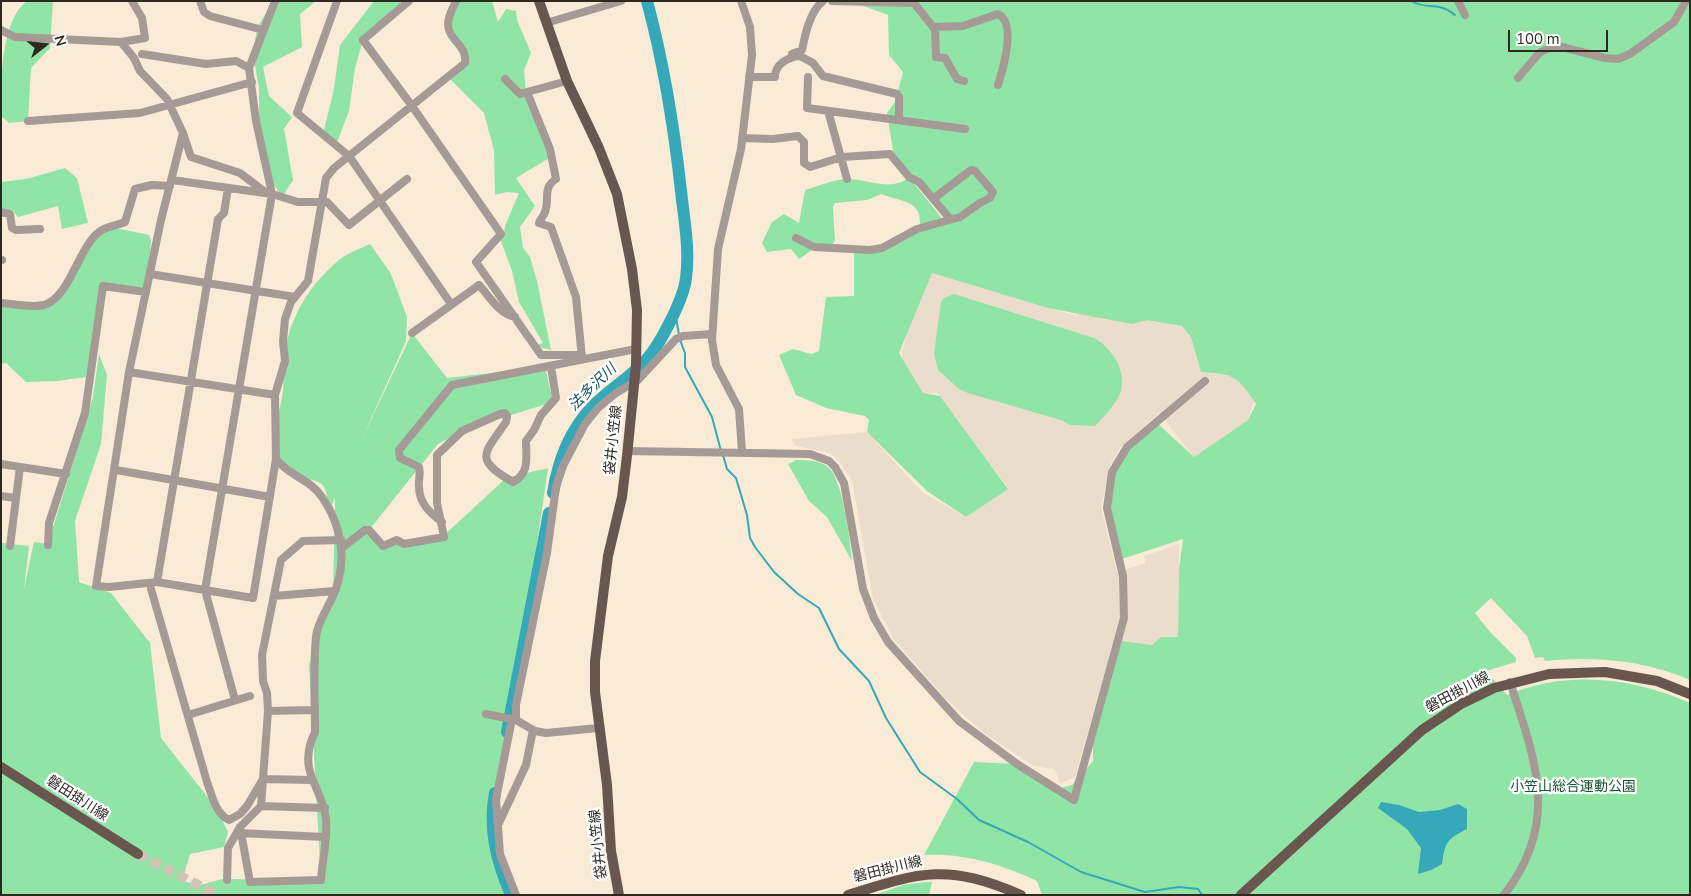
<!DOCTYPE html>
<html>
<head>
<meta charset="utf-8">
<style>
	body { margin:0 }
	#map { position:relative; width:1691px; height:896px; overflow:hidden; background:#f9ebd6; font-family:"Nunito Sans",sans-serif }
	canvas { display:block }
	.frame { position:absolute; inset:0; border:2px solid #2d2820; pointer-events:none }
	.north { position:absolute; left:20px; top:20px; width:50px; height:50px; -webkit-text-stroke:4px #fff; paint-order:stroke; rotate:74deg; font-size:14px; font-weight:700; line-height:20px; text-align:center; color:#2d2820 }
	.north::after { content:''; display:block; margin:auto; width:18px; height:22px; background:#2d2820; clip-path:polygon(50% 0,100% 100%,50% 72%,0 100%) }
	.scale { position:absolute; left:1508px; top:30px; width:100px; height:22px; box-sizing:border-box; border:2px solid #2d2820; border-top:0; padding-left:6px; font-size:15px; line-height:18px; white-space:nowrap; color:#2d2820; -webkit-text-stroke:4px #fff; paint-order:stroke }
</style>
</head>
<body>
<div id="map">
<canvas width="1691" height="896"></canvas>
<div class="frame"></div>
<div class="north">N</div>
<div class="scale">100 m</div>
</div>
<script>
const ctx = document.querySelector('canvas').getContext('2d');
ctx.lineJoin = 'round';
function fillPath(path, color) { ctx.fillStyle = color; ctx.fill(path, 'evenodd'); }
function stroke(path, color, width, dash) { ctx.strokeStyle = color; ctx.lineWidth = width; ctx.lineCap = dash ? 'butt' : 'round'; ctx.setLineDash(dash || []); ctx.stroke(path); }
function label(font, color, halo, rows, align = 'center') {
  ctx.font = font + ' "Nunito Sans","Noto Sans JP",sans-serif'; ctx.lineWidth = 4.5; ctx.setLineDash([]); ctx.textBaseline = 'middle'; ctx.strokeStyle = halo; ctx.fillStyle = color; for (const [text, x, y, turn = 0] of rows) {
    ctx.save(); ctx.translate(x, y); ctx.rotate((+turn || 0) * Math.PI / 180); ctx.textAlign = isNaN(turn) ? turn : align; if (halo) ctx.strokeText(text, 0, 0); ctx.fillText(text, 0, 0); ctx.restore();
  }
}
fillPath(new Path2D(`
	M932,273L1076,316L1089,277L1182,326L1191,337L1201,372L1223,373L1240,380L1254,401L1248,420L1194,457L1159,413L1120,448L1110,465L1101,507L1117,572L1146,563L1144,556L1179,544L1178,638L1161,637L1152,646L1113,644L1075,777L1061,783L1054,769L1033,766L983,732L946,699L892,637L873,599L852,481L840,462L830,453L796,446L791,439L867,432L923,493L966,517L1008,488L937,392L924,394L902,358V352L922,278Z`), '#ebddcb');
fillPath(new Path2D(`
	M27,1H53L50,48L31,68L28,121L9,123L1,116C1,84 0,21 27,1Z
	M273,1H316L300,14L302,47L263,67L269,96L292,117L284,129L293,180L282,197L270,178L259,132V87L253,55L257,28Z
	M374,1H409L363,40L355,68L349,111L336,145L323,134L334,89L340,45Z
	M456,1H492L498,22L506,9L516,11L517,20L531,53L524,70L526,92L551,157L516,178L535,206L520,227L523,248L530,257L537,281L551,350L535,346L543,343L519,302L512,271L499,236L504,240L500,236L504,234L505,226L519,193L507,192L495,195L494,150L484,113L448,77L465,63L463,49L465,46L452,35L449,19Z
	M850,1H1690V680C1644,660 1595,656 1545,661L1543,657L1535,658L1527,636L1491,598L1475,613L1490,632L1516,658V662L1486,671L1507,695C1566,670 1632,677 1690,703V895H1042L1037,881C1000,864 965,853 924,855L974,762L1017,764L1061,788L1072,785L1093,761V734L1120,641L1152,645L1161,637H1178L1179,569L1183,539L1119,560L1107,508L1117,463L1156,422L1194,457L1248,420L1256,404C1237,376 1235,374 1201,372L1191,337L1182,326L1147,320L1132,324L1048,308L932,273L899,353L923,393L940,396L1008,489L966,517L927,491L867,432L869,420L865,416L826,408L796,395L779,355L793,349L811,354L819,351L826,297L854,296V249L882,248L920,228C922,199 903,203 881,194L867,200L835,203L833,207L835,241L829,248L812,250L799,259L791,249L767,252L762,243L772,222L784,214L799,223L805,190C818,186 833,180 846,179C866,178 891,193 909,177L944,221L949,219L894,157L887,113L895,102L903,72L889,55L888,15Z
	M65,168L77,178L88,223L62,229L58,206L18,217L12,210L1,209L2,182L26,179Z
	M111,227L149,235L151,241L147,287H107L86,377L57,381L26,382L6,363L1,364V303L39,305L52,301L91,240Z
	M370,244L390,272L394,282L407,317L406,341L361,441L412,333L447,378L545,367L553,402L466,429L438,444L369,530L384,546L440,539L506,478L548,468L518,673L496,799L499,862L506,895H1V543L29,546L24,589L34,542L48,544L93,397L99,354L107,375L101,444L75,521L79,582L111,593L150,643L161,738L217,809L228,832L224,847L190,854L182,881L200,885L222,879L321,880L309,664L333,596L335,498L330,509C328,502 327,493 324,487C317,474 290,486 277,455C269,435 281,411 283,391C284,380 283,368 284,357C289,318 309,285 339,260C347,253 360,249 370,244Z
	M954,294L1094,338C1111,347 1127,371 1121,391C1116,405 1104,416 1095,426L1070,425L1061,420L968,393L959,389L938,370L934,354L941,302L944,298Z
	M796,460C807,460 820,460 829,468C843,481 850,541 852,561L827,517L809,501L788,464Z
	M925,882H932L929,895H875L903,885Z`), '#90e4a5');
fillPath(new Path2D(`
	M1381,802L1399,805L1419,812L1440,810L1458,804L1467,809V829C1447,839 1445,842 1442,864L1431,870L1418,874L1421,848L1407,829L1378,808Z`), '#35a8b9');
stroke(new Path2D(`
	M1411,1C1429,11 1436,0 1455,15
	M675,311L679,335
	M680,340L685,353V367L712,417L721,451
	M723,455L727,469L736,478L747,515L750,538L755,547L774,572L798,594L819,608L839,649L869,681L886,718L920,772L957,799L979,820L1028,842L1081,872L1145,892L1179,887L1198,889L1202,895`), '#35a8b9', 2);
stroke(new Path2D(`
	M553,493C558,460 569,431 593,406C610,389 631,377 647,359C661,343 684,298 686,278C690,250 684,219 681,191C674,127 664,64 647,1
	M507,732L549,513
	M495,793C488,829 497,862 511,895`), '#35a8b9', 12);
stroke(new Path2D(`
	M138,854L217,895`), '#d0c4b2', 10, [10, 5]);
stroke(new Path2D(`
	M200,1L204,12L210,16L263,30
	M337,1L297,113L349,156L451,304
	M409,1L363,40L412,106L501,234L476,262L541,355H582
	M741,1L750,27L752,55L741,149L718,249L712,340L716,365L739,409L742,452
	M832,1L914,3L933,27L963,26L998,14C1017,23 1003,69 998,85
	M1458,1L1465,15
	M546,23L621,1
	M935,27L936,57L945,58L957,79L964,81
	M1,30L15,37L121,42L134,58L140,71L167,99L183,133L161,220L129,372L96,586L109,587L157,582L253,598L276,459L275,395L285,361L283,341L285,319L291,302L308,281L326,178L334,168L465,63C468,46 448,40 448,24C448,16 453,8 456,1
	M121,42L145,38L142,18L132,1
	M142,54L206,64L236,61L249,68
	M792,54L802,50C805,35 810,11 823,1
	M749,77H775C775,64 788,57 800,56L813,63L823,76L897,94L899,97V119
	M808,77L807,108L965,129
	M1518,78L1539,53L1547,49L1558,46L1605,58L1618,59L1630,54L1674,22L1686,1
	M505,79L520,94L567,81
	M527,92L550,149L556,179C542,188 550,199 545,212C544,216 540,219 539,223L551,227L576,297L582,358
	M828,111L847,179
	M28,121L140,113L252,82
	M183,133L191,157L240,173L265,192
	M742,138L773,139L798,136L804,142V163L810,167L842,157L890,154L909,177L919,182L950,219
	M172,180L272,194L298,202H327L349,225L407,179
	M1,212L10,214L12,228L16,230L40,229
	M796,238L814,247L870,250L882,248L917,229L960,217L980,203L990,198L993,192L975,171L971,170L933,199
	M1,260H2
	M150,274L295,297
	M1,303C14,304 32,308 44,305C71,297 79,243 102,230C109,226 118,225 125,222L135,189L152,185L170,186
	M412,333L479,285C489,296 500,315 515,317
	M129,372L275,395
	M627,451L810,454L829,461L835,467L844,483L863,589L874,618L888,642L959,721L1017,764L1074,800L1124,618L1123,576L1107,508L1112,472L1127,447L1205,381
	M1,464L66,474
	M116,470L270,497
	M1,496L15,498
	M442,522C430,513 419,503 419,487C418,480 421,474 419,467L400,458L399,450L452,385L636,349
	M48,545L49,523L85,413L103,286L146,292
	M10,546L20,467
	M343,547L365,530H369L383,546L397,540L404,544L444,537L437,503V455L462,431L500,414L505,413L507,416L506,422C484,454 473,459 513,482C530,473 526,458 526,441L534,430L541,415L556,398L551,367
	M157,582L218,219L224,213L228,188
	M151,589L207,782C212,795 215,813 229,820L240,814L247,806L263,779L311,780
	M274,596L334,591
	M235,700L205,590L272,194L256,121L249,68L275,1
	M268,711L315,710
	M486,714L516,720L535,731L546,733L598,728
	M188,715L250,696
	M512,719L496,799L500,854L516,895
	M516,720V705L547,553L556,487L563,466L585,424L598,408L616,393L638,380L676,339L683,336L712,334
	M261,806L325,808
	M499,823L526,765L533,730
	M240,827L250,882L321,880C322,861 328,839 326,819C322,785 296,772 315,732C315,700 313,668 316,636C318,622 326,611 332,598C348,565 343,527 322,497C310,479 289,476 276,459
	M239,833L325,837
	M227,880L228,848L240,827L261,806L268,711L267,693L263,681L262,655L281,560L303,541L341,540
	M1504,895C1561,822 1535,760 1510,682`), '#a59a96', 8);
stroke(new Path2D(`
	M539,1L567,81L599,148L617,194L632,269L637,310L636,365L627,456L622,497L608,556L595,661V692L607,785L611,851L619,895
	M1,767L138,854
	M848,895C921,872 947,863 1021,895
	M1241,895L1422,730L1461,704L1494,688L1549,674L1605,672L1657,681L1690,694`), '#69574f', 10);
label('14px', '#2d2820', '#fff', [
	["袋井小笠線",614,440,-84],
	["磐田掛川線",1458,693,-28],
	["磐田掛川線",77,799,33],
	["袋井小笠線",599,844,-96],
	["磐田掛川線",888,870,-14]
]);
label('14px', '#14552c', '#fff', [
	["小笠山総合運動公園",1573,788]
]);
label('italic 15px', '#185760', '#fff', [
	["法多沢川",593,388,-44]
]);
</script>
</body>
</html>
